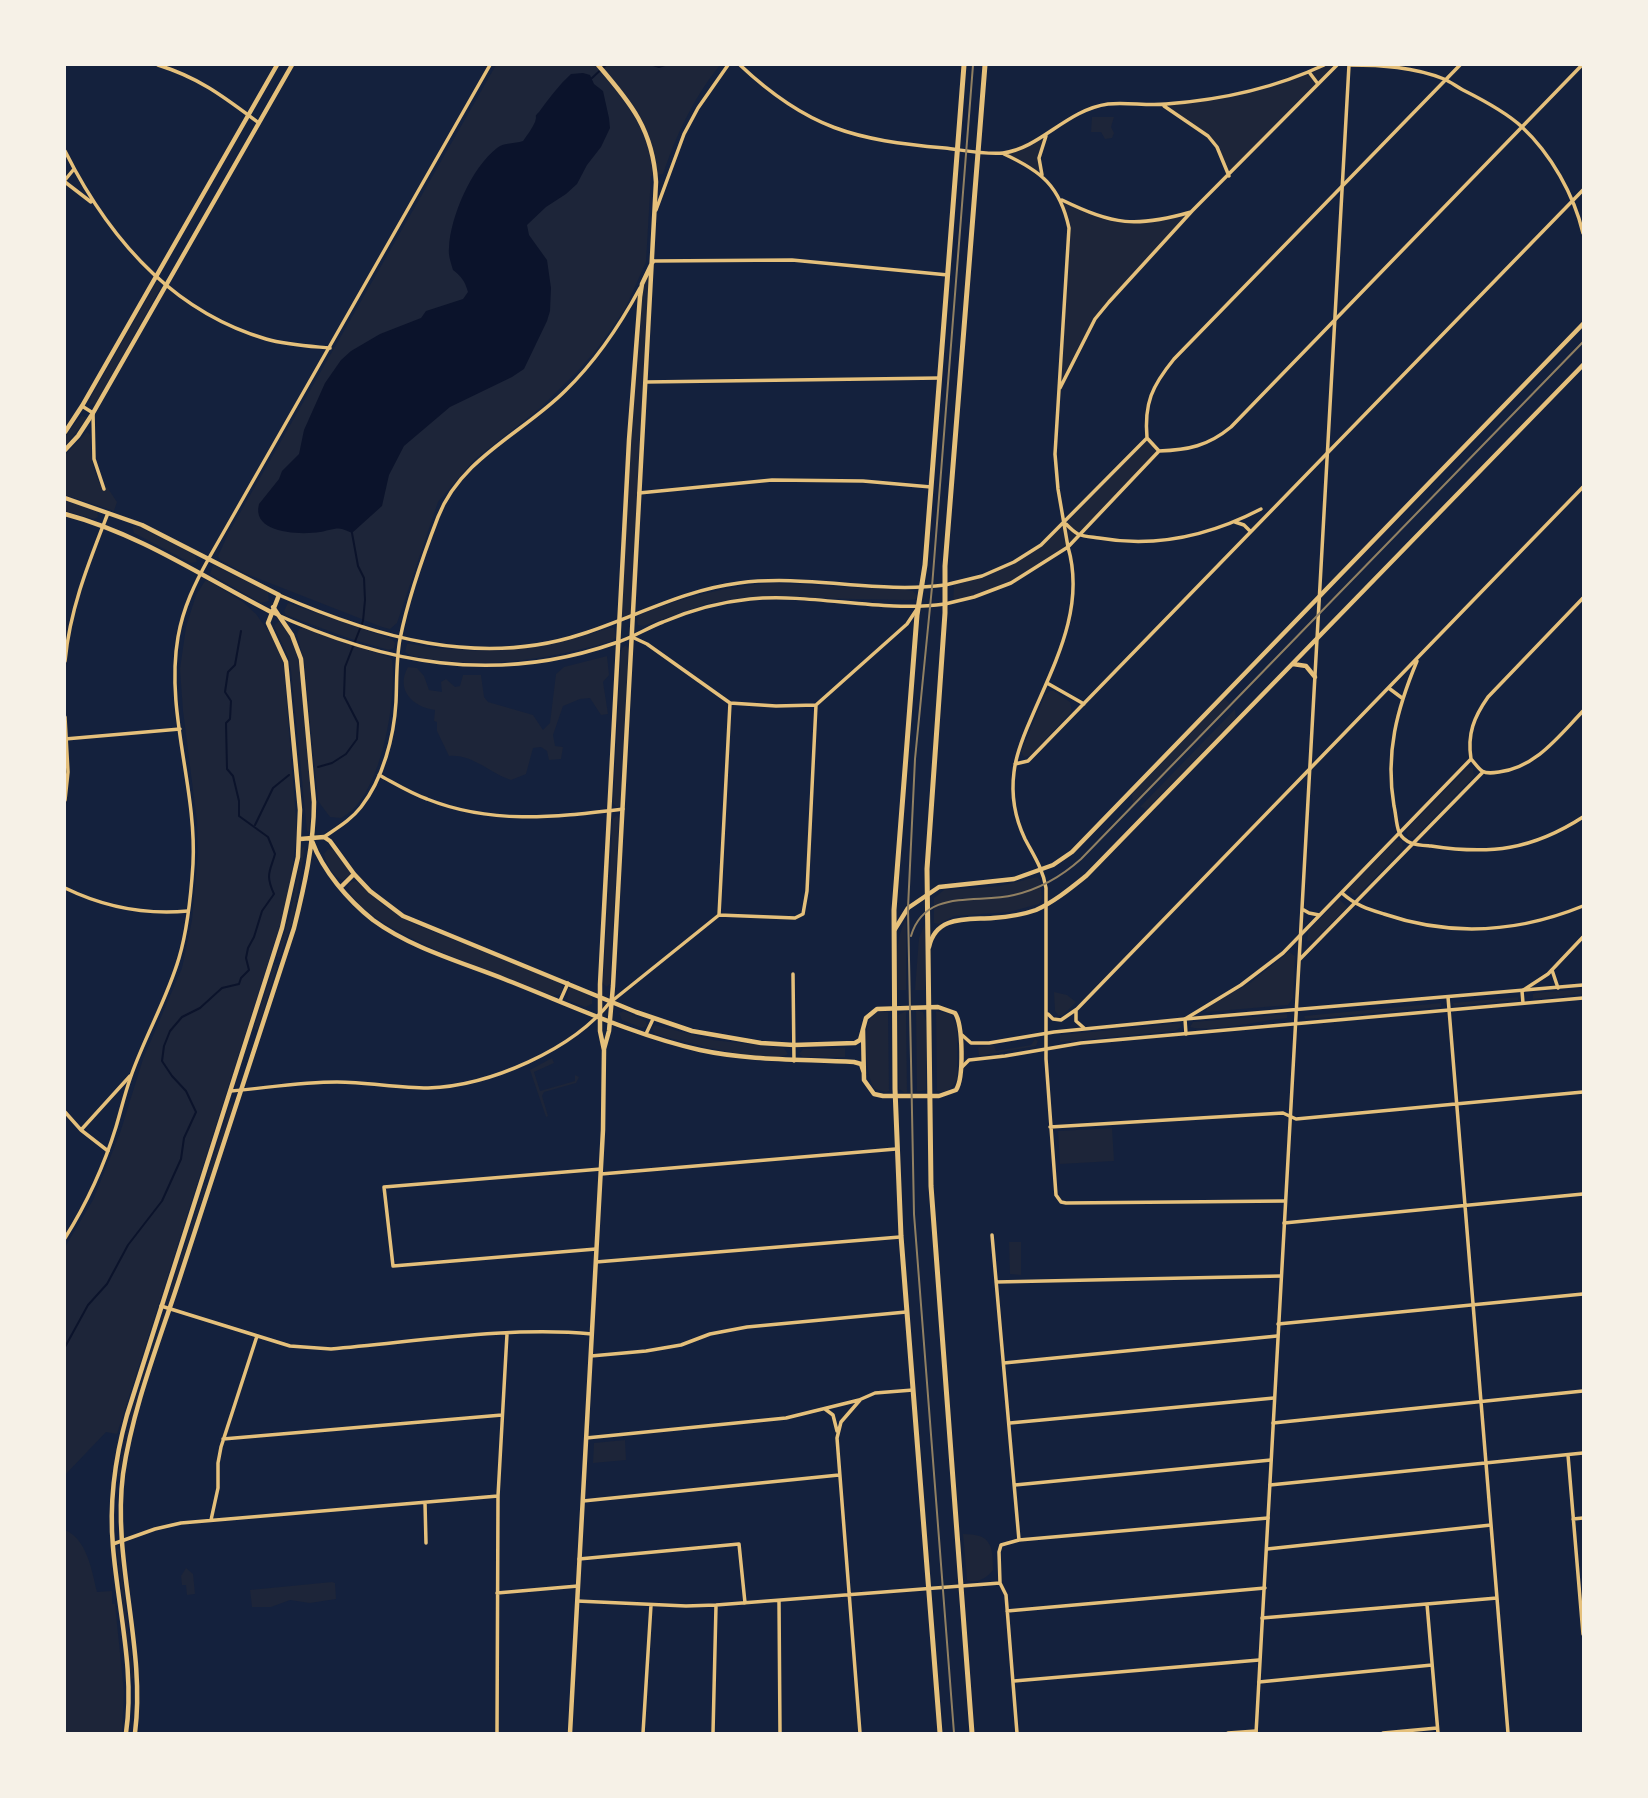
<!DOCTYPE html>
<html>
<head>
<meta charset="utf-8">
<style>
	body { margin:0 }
	#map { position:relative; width:1648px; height:1798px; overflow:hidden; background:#14213d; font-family:"PT Sans",sans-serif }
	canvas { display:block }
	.frame { position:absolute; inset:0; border:66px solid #f6f1e7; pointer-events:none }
</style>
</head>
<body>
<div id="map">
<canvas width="1648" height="1798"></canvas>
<div class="frame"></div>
</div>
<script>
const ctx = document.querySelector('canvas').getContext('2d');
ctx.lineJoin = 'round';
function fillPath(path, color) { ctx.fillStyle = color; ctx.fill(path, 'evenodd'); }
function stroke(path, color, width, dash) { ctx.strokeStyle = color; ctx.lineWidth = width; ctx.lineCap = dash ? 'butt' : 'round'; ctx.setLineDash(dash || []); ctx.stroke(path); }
fillPath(new Path2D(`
	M496,65H720C694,97 676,135 663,174L651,176L646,262L625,309L597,349L577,372L539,409L474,460L438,502L397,623L390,629L382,627L244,573L220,560L218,556L229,532Z
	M1324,65H1337L1229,176C1212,136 1200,126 1163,105L1213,98L1272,85Z
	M1092,117H1114L1111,127L1114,133L1112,138L1105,139L1101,132H1091Z
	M1047,133C1038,149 1039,160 1043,177L1003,153Z
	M1062,200C1118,226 1133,227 1192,211L1095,319L1060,388L1070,237Z
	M653,261L633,614L619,621L629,440L642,284Z
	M159,282L161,287L96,404L89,405L92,395L156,283Z
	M81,416L86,417V420L65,446V436Z
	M87,432L91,435C90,454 93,472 103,490L107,487L117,502L114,511L65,495V455Z
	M1147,438L1159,451L1068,547L1011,583L953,603L954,586L956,582L982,576L1014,562L1041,545Z
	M65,501L97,510L98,517L94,519L65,511Z
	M137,526L195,555L197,562L191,563L134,533L132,527Z
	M213,565L268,592L269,601L261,603L210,574Z
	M205,581H209L243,602L256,614L271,635L281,655L284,668L297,831L291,879L283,916L117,1434L106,1432L65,1475V1247L93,1200L120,1133L143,1059L182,968L192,920L198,853L197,821L183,711L180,669L186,627L196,595Z
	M773,583L905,590L913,591L917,596L916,599L908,600L750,597L707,604L643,626L638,625L637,621L639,615C683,597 726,586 773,583Z
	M288,603L392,639L395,643L394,648L389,650L351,639L286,615L284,611Z
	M279,621C292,633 297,653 300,670L312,801L309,832L307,831L291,670L288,656L274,626Z
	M303,628L389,657L392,660C397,700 381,799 341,818L330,817L318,801L304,661L297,635L299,629Z
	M609,628H614L616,637L612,641C554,658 496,668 435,660C425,658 413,658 405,652L407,644H411C482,657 541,650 609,628Z
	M626,645L630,652L621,805L617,808L613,803L621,653L622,648Z
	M607,656L609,675L603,682L608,714L601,715L590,698L580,699L563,706L553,735L555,746L563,747L561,759L549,760L547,751L541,747L533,748L526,774L511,780C489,773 473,754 449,756L437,731V722L434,721L435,710C413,707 395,690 408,667L417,668L424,676L429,690L442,692L441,682L446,679L455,687L460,686L463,675H481L484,697L488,702L533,715L543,730L550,723L556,674L564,667Z
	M1050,691H1054L1070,702L1072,711L1030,756L1024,757L1021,752L1045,695Z
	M1224,698L1230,704L1133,804L1132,794Z
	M1235,709L1236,718L1145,811L1144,808L1140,807Z
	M1467,768H1473L1474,776L1414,838L1408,837L1406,831L1409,827Z
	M617,815L619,819L610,984L606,987L603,983L613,819Z
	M1395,841H1402L1403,848L1356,897L1348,889Z
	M305,846L293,921L279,959L277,956L291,911L302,848Z
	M328,849L334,850L350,872V875L343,880C334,878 326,864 324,854Z
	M1037,877L1040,880L1042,898L1039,904L1009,912L954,916L939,924L934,923V898L944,890L1000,886Z
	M356,881L384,906L414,924L557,981L563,987L561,994L553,996C512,979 358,929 348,887L349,883Z
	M1339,899L1347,907L1315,940L1307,941L1308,931Z
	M906,919V990H897C897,966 894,941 906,919Z
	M925,924V990H915L919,938Z
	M1289,952L1295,956L1293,998L1288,1005L1206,1012L1207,1006L1250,983Z
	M276,964L277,967L258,1029L255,1030L254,1027L274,965Z
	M572,987L592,997V1004L585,1007L567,1000L569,988Z
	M1583,989V994L1533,999V994L1536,993Z
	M1054,992L1067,995L1076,1002L1063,1015H1058L1055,1011Z
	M1518,997V1000L1454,1006L1453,1003Z
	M1441,1003V1007L1305,1019L1304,1016Z
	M916,1010L923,1012L926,1021V1090L917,1092Z
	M624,1011L646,1021L647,1026L642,1028L622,1020L619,1013Z
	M880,1011L888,1012L889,1091L886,1092L875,1089C866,1079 864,1036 868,1023C870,1017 874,1014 880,1011Z
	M906,1011L907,1092L905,1093L899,1089L898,1015Z
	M936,1011L951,1014L957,1027V1079C953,1088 946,1094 937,1091Z
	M1287,1014V1018C1263,1020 1210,1033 1190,1027L1193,1022Z
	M1180,1023L1181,1027L1175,1031L1060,1042V1035Z
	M655,1025L713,1040L784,1048L788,1054C770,1066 678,1040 655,1034L652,1028Z
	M1035,1039L1038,1041L1036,1046L979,1056L978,1047L994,1045L996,1051L1031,1045Z
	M845,1048V1057H803L799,1054L803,1049Z
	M552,1058L554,1063L534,1072L540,1091L575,1081V1075L579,1077L576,1083L544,1092L542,1096L548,1116L546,1117L530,1070Z
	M231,1103L234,1104L210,1178L207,1177Z
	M1112,1128L1114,1161L1060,1164L1058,1131Z
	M205,1183L207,1184L170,1300H167Z
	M1009,1242H1021V1275L1010,1274Z
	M163,1315L165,1316L127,1437L120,1476H117L131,1414Z
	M625,1440L626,1460L593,1463L594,1443Z
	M65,1530C87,1539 92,1571 97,1592L112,1591V1604H115L124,1692L122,1733H65Z
	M963,1534C991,1534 993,1545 993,1570C987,1578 977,1584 967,1580Z
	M119,1548L134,1678L131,1679L117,1549Z
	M186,1568L193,1574L195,1594L187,1595L186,1585H182L181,1576Z
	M332,1582L335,1583L336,1599L310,1603L290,1600L271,1607H252L250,1590Z`), '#1d2539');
fillPath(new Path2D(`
	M583,73L590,75L594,84L603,91L609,118L610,128L601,147L587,165L577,184L566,194L546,207L527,225L529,235L547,260L551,288L550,311L547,321L524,369L512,377L450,407L404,446L389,475L382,506L352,533C349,532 346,530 342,529C337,527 326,531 320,532C301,535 251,534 259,504L279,479L282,471L299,454L304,430L325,383L341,360L351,351L380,334L421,318L426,311L463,299L468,292C465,281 461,276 453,270C451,263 448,255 449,248C450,217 472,167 497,148C505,142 514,144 523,141C527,135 532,129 535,122C538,114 533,118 539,112C549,98 559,85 571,74Z`), '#0b132b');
stroke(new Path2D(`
	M653,65L659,67L665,65
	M592,78L606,65
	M318,767L332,763L346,754L357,739L358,723L344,696L345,667L363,621L365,600L364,578L358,566L352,533
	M255,825L273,788L289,775
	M65,1347L88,1305L107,1284L128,1245L162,1201L181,1159L184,1138L196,1112L186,1091L172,1076L162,1061L164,1046L170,1031L182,1017L200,1008L222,988L239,984L241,978L249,970L246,958L248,948L254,937L262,911L274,894C265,874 270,872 275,854L268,837L239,816V801L233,776L227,769L226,723L230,719L231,701L225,692L228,672L235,665L241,631
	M65,1393V1416`), '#0b132b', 2);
stroke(new Path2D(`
	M158,65C200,78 224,97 259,123
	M740,65C808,129 855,140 945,148C962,150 987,155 1003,153C1041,148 1066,110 1108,104C1127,102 1147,106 1166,104C1220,100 1275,88 1324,65
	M1349,65C1381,65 1414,67 1444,79C1451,82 1457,87 1463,90C1483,100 1506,112 1522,127C1551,154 1574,195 1583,233
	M1309,72L1318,84
	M1164,106L1208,136L1217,147L1229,176
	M65,151C108,237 171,311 266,339C287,345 308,346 330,348
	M1004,154C1041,171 1060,186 1069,228L1055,454L1058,489L1068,547
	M1042,175L1039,158L1046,136
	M65,180L74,169
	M65,182L91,202
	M1062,200C1114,225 1135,228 1191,212
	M653,261L792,260L948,275
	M646,382L940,378
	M1060,388L1095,319L1109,302L1192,211L1337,65
	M82,406L93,413L94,459L104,489
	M1147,438L1159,451C1188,450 1208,446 1231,427L1582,65
	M1147,438C1144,403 1152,386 1174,359L1460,65
	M639,493L772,480L863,481L931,487
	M1235,522L1244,525L1250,531
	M1066,524C1069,527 1074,532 1078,534C1084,537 1093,537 1099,538C1155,548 1211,535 1261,509
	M1068,547C1086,609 1053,666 1030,721C1023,737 1016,754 1014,772C1011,795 1015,818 1025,839C1034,856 1043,869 1046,888V1059L1056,1195L1061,1202L1066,1203L1285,1201
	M945,585L982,576L1014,562L1041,545L1147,438
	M945,604L974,597L1011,583L1068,547L1159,451
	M632,637L647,644L730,703L776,706L816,705L907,624L917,609
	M65,661C70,608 89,562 108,513
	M1417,661C1397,709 1385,753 1394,806C1396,814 1396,824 1399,832C1405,845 1419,845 1431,846C1490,855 1532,850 1583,817
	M1047,683L1084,704
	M1390,689L1402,698
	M65,717L68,772L65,800
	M1471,759C1467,734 1474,717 1488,697L1583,598
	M1471,759C1474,762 1478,768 1482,771C1487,774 1493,773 1499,772C1536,767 1558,737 1583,711
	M1015,764L1028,761L1583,190
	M379,775C394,783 410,793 427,799C492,825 555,817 623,809
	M324,837C337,828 351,820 361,807C383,779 394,737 396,702C397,681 396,660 400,639C408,598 423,556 438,517C461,458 523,433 565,391C595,362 620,325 640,288
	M65,888C104,907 145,915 188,911
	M1342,893C1355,905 1368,909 1384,914C1451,937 1519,932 1583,906
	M719,915L730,703
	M1300,959L1483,772
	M1552,970L1558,988
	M793,974L794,1061
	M1448,997L1508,1733
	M560,1001L568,983
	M612,1001L719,915L795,918L803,914L807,891L816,705
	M1523,1003L1522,991L1548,974L1583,937
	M1076,1011V1021L1084,1028
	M1048,1014L1053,1019L1061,1020L1077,1009L1583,487
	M646,1034L653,1019
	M1186,1034L1185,1019L1241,985L1283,953L1471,759
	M65,1112L81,1130
	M1050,1127L1283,1113L1296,1119L1583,1092
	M108,1151L81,1130L130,1076
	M601,1174L896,1149
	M1284,1223L1583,1194
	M992,1235L1019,1540
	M596,1249L393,1266L384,1187L601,1169
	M596,1262L900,1237
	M996,1282L1281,1276
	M161,1306L290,1346L331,1349C415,1342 508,1326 592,1334
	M1278,1324L1583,1294
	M591,1356L646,1351L681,1345L710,1334L747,1327L906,1312
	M1004,1363L1277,1336
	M860,1400L841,1422L837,1438L860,1733
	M825,1409L833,1415L837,1431
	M1010,1423L1274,1398
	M1273,1423L1583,1391
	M586,1438L786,1418L859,1400L875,1393L913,1390
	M223,1439L502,1415
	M1568,1455L1583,1634
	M1015,1485L1271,1460
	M1270,1485L1583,1453
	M583,1501L839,1475
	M425,1503L426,1543
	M1573,1519L1583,1518
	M211,1520L218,1488V1463L221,1447L257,1336
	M113,1544L155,1529L181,1523L498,1496
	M1267,1549L1491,1525
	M579,1559L739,1544L745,1603
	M497,1593L578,1586
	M577,1601L686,1606L716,1605L1000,1583
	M779,1601L780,1733
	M1427,1604L1438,1733
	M1007,1611L1265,1588
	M1262,1618L1497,1598
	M1014,1681L1259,1660
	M1259,1682L1432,1665
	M497,1733L498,1496L507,1334
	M643,1733L651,1605
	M713,1733L716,1606
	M1017,1733L1006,1595L1000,1583L999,1552L1001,1545L1019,1540L1268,1518
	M1228,1733L1256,1731
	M1383,1733L1437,1728`), '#e5c07b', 3.5);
stroke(new Path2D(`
	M656,210L684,134L698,108L728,65
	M279,595C375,637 479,668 582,634C635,617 683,590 739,583C808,574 876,594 945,585
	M271,612C384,664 495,685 615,643C632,638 647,628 663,622C691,610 720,602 750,599C814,593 881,613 945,604
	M65,739L180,729
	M1302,909L1309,913L1319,915
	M962,1035L971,1043H989L1054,1032L1185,1019L1583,985
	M962,1067L969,1060L1005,1056L1081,1043L1583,998
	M231,1091C266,1088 301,1082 337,1082C367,1082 397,1088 428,1088C489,1086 573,1050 611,1001
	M65,1238C87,1203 104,1166 116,1127C121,1110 125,1093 131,1076C145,1036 167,999 179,958C188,928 191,895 193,864C197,788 165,712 178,637C183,608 195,583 209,558L490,65
	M1256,1733L1349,65`), '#e5c07b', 3.5);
stroke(new Path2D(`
	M598,65C631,103 653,130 656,182L613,986L609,1031L604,1049
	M65,432L82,406L277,65
	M65,450L78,436L93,413L292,65
	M65,498L142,525L279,595L268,623L286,662L300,810L298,857L282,928L127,1415C115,1458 109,1503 113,1547C118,1608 135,1672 126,1733
	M65,514C140,534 203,577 271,612
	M1293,664L1306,666L1315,677
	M300,839L324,837L330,841L354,874L370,891L403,916L636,1012L692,1031L761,1043L794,1045L855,1043L860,1040L863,1029
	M312,841C323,871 348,900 373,920C411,948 461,962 504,979C568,1004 633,1035 700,1050C751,1061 802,1059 854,1062L861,1064L864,1073
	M341,887L354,874
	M895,929L908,908L939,887L1014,879L1053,865L1072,852L1583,324
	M929,947C936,915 967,920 993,918C1007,917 1022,915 1036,910C1054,902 1071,888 1086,876L1583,365
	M938,1007L955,1013C963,1025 964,1078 956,1090L939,1096H883L874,1094L864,1080L863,1029L866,1018L877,1009Z
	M135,1733C146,1647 112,1561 123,1474C133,1405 161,1337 182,1271C219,1157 257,1042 294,928C304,888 314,844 314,802L301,659L292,635L273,607
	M570,1733L603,1130L604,1050L600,1031V984L629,440L640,297L642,284L653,261`), '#e5c07b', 4.5);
stroke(new Path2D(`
	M940,1733L901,1236L895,1089L894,910L917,615L925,565L964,65
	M972,1733L931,1186L927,869L945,613V566L985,65`), '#e5c07b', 5);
stroke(new Path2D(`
	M911,936C925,888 977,904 1014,895C1040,889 1062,876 1081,859L1583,342
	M954,1733L914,1214L908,908L915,759L932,587L973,65`), '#918062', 2);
</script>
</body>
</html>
